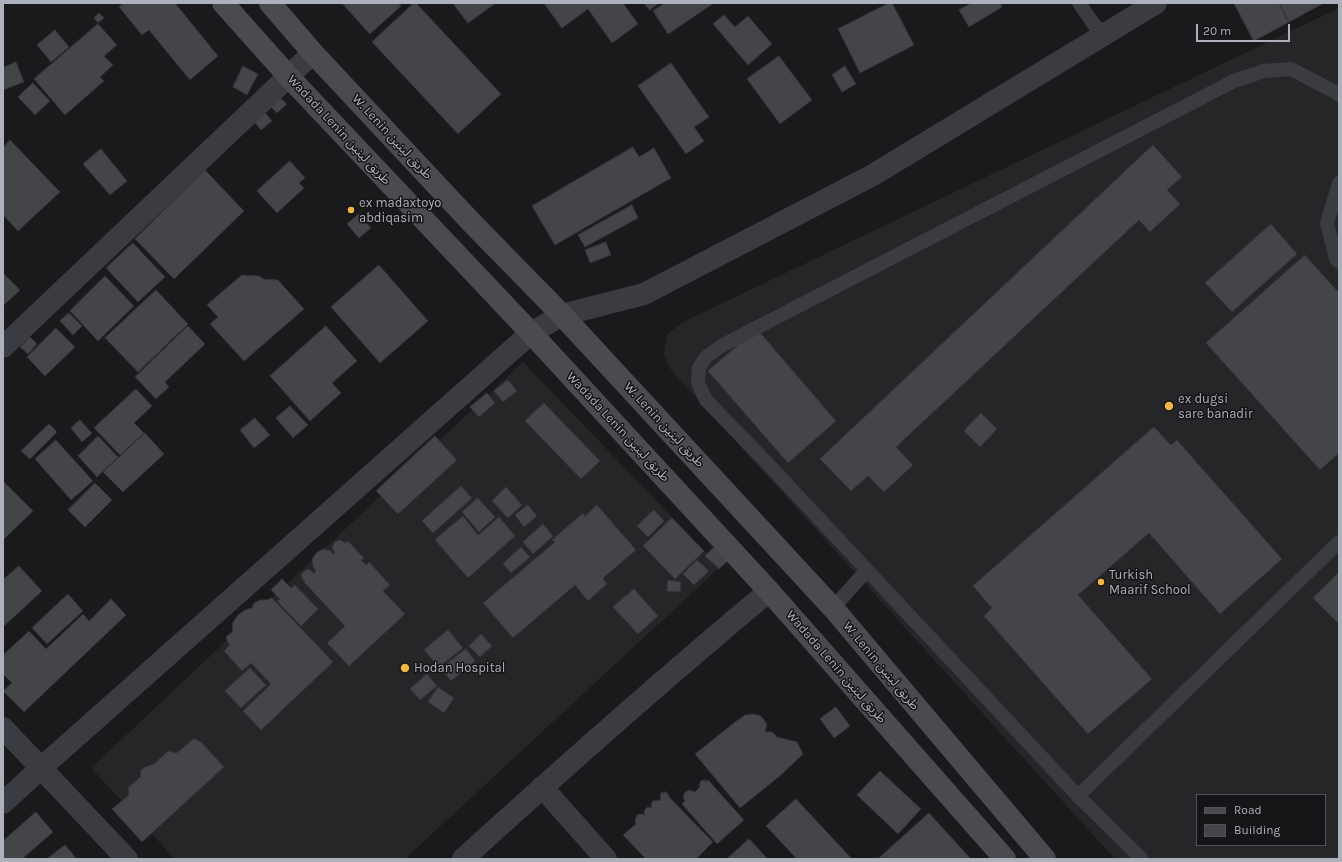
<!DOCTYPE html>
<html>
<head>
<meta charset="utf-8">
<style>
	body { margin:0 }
	#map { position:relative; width:1342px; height:862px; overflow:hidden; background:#1a1a1c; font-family:Karla,sans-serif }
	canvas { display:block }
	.frame { position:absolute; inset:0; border:4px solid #adb1bb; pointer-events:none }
	.legend { position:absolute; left:1196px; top:794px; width:130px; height:52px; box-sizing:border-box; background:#151517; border:1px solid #525359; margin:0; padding:5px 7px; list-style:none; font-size:12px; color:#adb1bb }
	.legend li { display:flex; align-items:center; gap:8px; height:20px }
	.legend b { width:20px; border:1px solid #525359 }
	.scale { position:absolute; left:1196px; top:24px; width:94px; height:18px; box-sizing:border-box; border:2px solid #adb1bb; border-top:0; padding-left:5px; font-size:12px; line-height:14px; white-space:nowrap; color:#adb1bb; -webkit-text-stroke:3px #151517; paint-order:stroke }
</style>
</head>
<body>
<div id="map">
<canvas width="1342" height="862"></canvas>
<div class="frame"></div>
<ul class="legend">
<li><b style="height:5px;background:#494b51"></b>Road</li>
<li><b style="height:11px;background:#444549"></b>Building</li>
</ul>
<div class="scale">20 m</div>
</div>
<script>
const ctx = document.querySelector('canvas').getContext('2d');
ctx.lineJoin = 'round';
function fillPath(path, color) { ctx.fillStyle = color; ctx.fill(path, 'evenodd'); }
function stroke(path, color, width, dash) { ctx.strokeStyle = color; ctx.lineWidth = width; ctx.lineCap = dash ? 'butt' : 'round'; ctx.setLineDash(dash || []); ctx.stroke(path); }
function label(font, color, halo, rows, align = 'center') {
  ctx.font = font + ' Karla,"Noto Sans Arabic",sans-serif'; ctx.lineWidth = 3; ctx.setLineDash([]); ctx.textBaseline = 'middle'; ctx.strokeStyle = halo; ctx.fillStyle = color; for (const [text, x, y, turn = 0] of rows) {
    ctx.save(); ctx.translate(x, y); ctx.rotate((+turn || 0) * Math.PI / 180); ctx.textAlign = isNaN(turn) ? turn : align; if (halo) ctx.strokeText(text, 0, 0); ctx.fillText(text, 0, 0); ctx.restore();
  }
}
fillPath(new Path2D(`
	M1339,8V859H1115L671,370L664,355L667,335L683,322ZM1197,795H1325V845H1197Z
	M523,362L720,567L405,859H175L91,768Z`), '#262629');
const building = new Path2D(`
	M124,3H175L218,56L190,80L149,30L142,35L119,7Z
	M342,3H399L401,6L370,34Z
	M414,3H416L501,94L458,134L372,42Z
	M453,3H496L468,23Z
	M544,3H623L638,24L612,43L588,9L562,28Z
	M644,3H659L650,10Z
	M665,3H714L668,34L653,11Z
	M889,3H892L914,45L860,73L838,29Z
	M972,3H1000L1002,7L969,27L959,10Z
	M1234,3H1279L1289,22L1254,41Z
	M1279,3H1324L1289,22Z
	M99,13L104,18L98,23L94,18Z
	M724,15L735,27L748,16L772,44L748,65L713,24Z
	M98,24L117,45L104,56L113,65L100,77L104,81L65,115L34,79Z
	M55,30L69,47L51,62L37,45Z
	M779,56L812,100L780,124L747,79Z
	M16,62L24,82L3,90V68Z
	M671,63L709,117L694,127L704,141L686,154L638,86Z
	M243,66L258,74L247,95L233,87Z
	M845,66L856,84L842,92L832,75Z
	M33,83L50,101L35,115L18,97Z
	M278,96L287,104L277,113L269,105Z
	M264,111L272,121L261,130L253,120Z
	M10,140L60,192L18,231L3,215V148Z
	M1153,145L1182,177L1167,190L1180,204L1150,232L1139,220L896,447L913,465L884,492L868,476L851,491L820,459Z
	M633,147L639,157L654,148L671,178L555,245L532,206Z
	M101,149L127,181L110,195L83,164Z
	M290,161L305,178L299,183L304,188L277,213L257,191Z
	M205,170L244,211L174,279L135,239Z
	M632,205L638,218L585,247L578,235Z
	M359,214L371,228L359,238L347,224Z
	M1271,224L1297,254L1232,312L1205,283Z
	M606,242L611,255L590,263L585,250Z
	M133,243L165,277L138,302L106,268Z
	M1305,255L1339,293V453L1320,470L1206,343Z
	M379,265L428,321L380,363L331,307Z
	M3,273L20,290L3,306Z
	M242,275L259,276L263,279L278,280L304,309L244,361L210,324L218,317L207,305Z
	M105,276L134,306L98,341L70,311Z
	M156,290L188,324L138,372L105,338Z
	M69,313L82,326L73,335L60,321Z
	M188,326L205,344L165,382L169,387L156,399L135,377Z
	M326,326L357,361L332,383L341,393L310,421L270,376Z
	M56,328L75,347L45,376L27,357Z
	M757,329L836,421L788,463L708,371Z
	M30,337L37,344L28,354L20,347Z
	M508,380L517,391L503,402L494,391Z
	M136,389L152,406L134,423L144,433L120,455L94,428Z
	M487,393L495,403L479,417L470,407Z
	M544,403L600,461L581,479L525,421Z
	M290,406L308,425L293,438L276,418Z
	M981,413L997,429L980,447L964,431Z
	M255,418L270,435L254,448L240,430Z
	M80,420L92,433L82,442L71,428Z
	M49,424L57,432L30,459L21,451Z
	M1154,427L1171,445L1177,440L1282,559L1220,614L1149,533L1078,595L1152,679L1088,734L984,616L992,608L973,586Z
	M145,433L164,454L123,492L103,472Z
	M98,436L118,457L97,477L78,456Z
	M435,436L457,460L398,514L376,491Z
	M56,440L93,481L71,500L35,459Z
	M3,481L33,511L3,540Z
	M95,483L112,500L85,527L68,510Z
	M461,486L472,498L433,533L422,521Z
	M506,487L522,505L508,518L492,501Z
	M478,498L495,517L479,532L462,512Z
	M528,505L537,516L524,527L515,515Z
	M597,505L636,550L603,578L607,584L588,601L575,585L513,638L483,603L555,542L552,540L583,513L585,516Z
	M654,510L664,521L648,537L637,526Z
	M463,516L478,535L499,517L515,536L468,578L435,540Z
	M672,518L704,551L675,579L643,546Z
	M543,524L553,536L533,554L523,542Z
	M340,540L346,543L348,541L364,558L361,560L366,565L369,562L390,585L383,591L405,614L349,666L327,643L345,626L304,582L305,581L303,580L301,575L304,571L308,569L313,572V574L316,571L313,567L312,559L316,553L323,549L331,551L333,554L335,553L332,547L335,542Z
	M718,543L732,557L719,569L705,556Z
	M521,547L530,557L511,573L503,564Z
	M697,560L709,571L694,585L683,574Z
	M19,566L42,591L3,627V580Z
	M1339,572V624L1313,598Z
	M282,579L291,588L295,585L318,609L301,626L277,601L280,599L271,590Z
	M668,580L681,582L680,592L667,591Z
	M634,589L658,616L638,634L613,607Z
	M68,594L83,611L47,644L32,628Z
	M272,598L333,662L261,730L243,711L271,684L251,663L242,671L224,651L230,645L227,641L226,637L232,632L233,622L238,615L245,610L252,608L254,603L260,600H266Z
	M111,599L126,615L24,712L3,691L12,683L3,674V655L29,631L46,649L83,614L89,621Z
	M448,630L463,648L439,667L424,650Z
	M481,634L492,646L480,657L469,646Z
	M466,649L475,661L451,681L441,668Z
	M250,668L266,685L241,708L225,691Z
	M427,674L437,686L420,700L410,689Z
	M438,687L454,698L444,713L428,702Z
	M836,707L850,726L834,738L820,719Z
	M754,714L761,716L767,724L765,732H772L777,737L797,742L803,754L781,775L740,808L695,754L735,722L745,715Z
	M194,739L201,742L224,767L142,842L112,809L129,795L128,788L140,777L141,770L145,767L154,764L168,751L176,753Z
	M880,771L921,809L898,834L857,795Z
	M705,780L706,782L708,780L744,820L717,844L682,804L685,801L683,797L685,792L690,790L695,792L700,787L699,785L701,781Z
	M666,792L669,796V797L713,842L696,859H646L623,835L636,824L635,820L637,815L641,814L645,815L644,812L646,808L649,807L652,808L651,804L653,801L657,800L660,801L661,799L660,798L661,793Z
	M796,799L852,859H797L766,826Z
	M36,812L53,832L22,859H3V841Z
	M929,813L971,859H878Z
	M749,839L768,859H727Z
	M65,845L77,859H47Z`);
fillPath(building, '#444549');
stroke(building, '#343438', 1);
stroke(new Path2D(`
	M1079,3L1102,36
	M1339,183L1327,223L1336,259L1339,262
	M833,608L867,570
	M1078,796L1339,542
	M1142,859L1078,796L768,464L706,400L698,383L699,368L705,358L721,346L1234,81L1264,71L1291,69L1337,93L1339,95`), '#3b3c41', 14);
stroke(new Path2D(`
	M3,347L313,53
	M3,728L127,859
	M542,787L606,859
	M3,803L41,768L531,333L562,315L644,294L873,175L1156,3
	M463,859C563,768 665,678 769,591`), '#3b3c41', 22);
stroke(new Path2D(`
	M223,3L289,77L531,333L769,591L1005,859
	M270,3L313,53L472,223L562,315L833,608L1045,859`), '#494b51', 22);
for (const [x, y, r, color] of [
	[351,210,4,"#eeb840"],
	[1169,406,5,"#eeb840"],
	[1101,582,4,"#eeb840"],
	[405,668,5,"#eeb840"]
]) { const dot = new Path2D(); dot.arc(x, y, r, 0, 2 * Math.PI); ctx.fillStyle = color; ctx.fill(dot); stroke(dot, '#151517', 1.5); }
label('13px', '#adb1bb', '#151517', [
	["Wadada Lenin طريق لينين",339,130,47],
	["W. Lenin طريق لينين",392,137,47],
	["W. Lenin طريق لينين",664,425,47],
	["Wadada Lenin طريق لينين",618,427,47],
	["W. Lenin طريق لينين",881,666,50],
	["Wadada Lenin طريق لينين",836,667,49]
]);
label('13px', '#adb1bb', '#151517', [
	["ex madaxtoyo",359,203],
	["abdiqasim",359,218],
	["ex dugsi",1178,399],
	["sare banadir",1178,414],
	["Turkish",1109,575],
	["Maarif School",1109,590],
	["Hodan Hospital",414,668]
], 'left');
</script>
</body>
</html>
